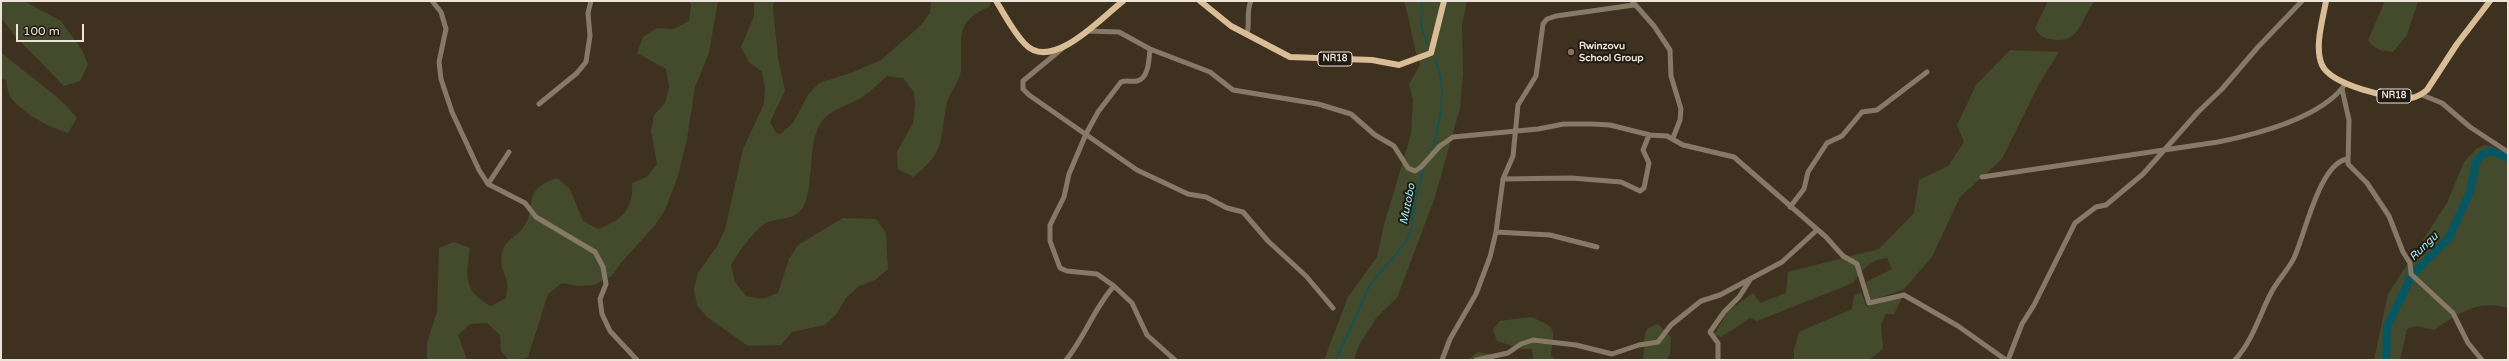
<!DOCTYPE html>
<html>
<head>
<meta charset="utf-8">
<style>
	body { margin:0 }
	#map { position:relative; width:2509px; height:361px; overflow:hidden; background:#3f311f; font-family:"Varela Round",sans-serif }
	canvas { display:block }
	.frame { position:absolute; inset:0; border:2px solid #ede4d9; pointer-events:none }
	.scale { position:absolute; left:16px; top:24px; width:68px; height:18px; box-sizing:border-box; border:2px solid #ede4d9; border-top:0; padding-left:5px; font-size:12px; line-height:14px; white-space:nowrap; color:#ede4d9; -webkit-text-stroke:3px #201a12; paint-order:stroke }
</style>
</head>
<body>
<div id="map">
<canvas width="2509" height="361"></canvas>
<div class="frame"></div>
<div class="scale">100 m</div>
</div>
<script>
const ctx = document.querySelector('canvas').getContext('2d');
ctx.lineJoin = 'round';
function fillPath(path, color) { ctx.fillStyle = color; ctx.fill(path, 'evenodd'); }
function stroke(path, color, width, dash) { ctx.strokeStyle = color; ctx.lineWidth = width; ctx.lineCap = dash ? 'butt' : 'round'; ctx.setLineDash(dash || []); ctx.stroke(path); }
function label(font, color, halo, rows, align = 'center') {
  ctx.font = font + ' "Varela Round",sans-serif'; ctx.lineWidth = 4; ctx.setLineDash([]); ctx.textBaseline = 'middle'; ctx.strokeStyle = halo; ctx.fillStyle = color; for (const [text, x, y, turn = 0] of rows) {
    ctx.save(); ctx.translate(x, y); ctx.rotate((+turn || 0) * Math.PI / 180); ctx.textAlign = isNaN(turn) ? turn : align; if (halo) ctx.strokeText(text, 0, 0); ctx.fillText(text, 0, 0); ctx.restore();
  }
}
fillPath(new Path2D(`
	M1,1H24L61,21L82,50L88,65L80,81L64,86L15,36L1,17Z
	M689,1H718L709,53L695,87L687,139L678,176L665,210L655,225L620,264L612,276L594,285L578,286L562,283L548,294L528,357L520,360H509L501,351L500,335L487,323L470,324L458,335L467,360H427V343L437,312L439,248L454,242L470,248C466,277 463,291 491,306L506,298C506,293 508,287 507,283C505,270 499,268 502,253C504,240 517,237 523,228C539,206 519,191 557,178L570,189L583,221L598,229C621,221 634,209 632,183L647,177L657,164L651,131L654,115L665,103L669,87L666,69L637,53L643,37L657,28L674,29L689,21L691,5Z
	M754,1H774L773,7L778,58L785,91L770,122L776,133L780,134L793,123L808,95L819,83L851,73L881,60L920,26L930,13L931,1H992L989,7C953,22 963,39 961,70C960,82 949,92 947,103C939,140 947,151 913,177L898,169L897,152L913,123L915,107L914,92L903,78L887,76C879,83 870,92 861,98C847,106 827,110 819,126C806,149 816,199 798,213C789,220 775,218 766,223C754,230 738,253 731,265L735,282L746,296L762,299L778,293L789,259L798,245L843,218L876,219L886,233L888,269L875,280L859,286L846,298L837,313L825,325L792,332L781,345L748,346L707,317L697,305L694,289L698,273L717,246L725,230L743,149L764,104L765,88L762,72L749,62L741,47L754,16Z
	M1404,1H1467L1462,25L1463,75L1460,108L1435,197L1397,298L1377,317L1359,345L1354,360H1324L1348,297L1377,257L1384,225L1411,134L1413,100L1409,84L1420,65C1412,43 1411,23 1404,1Z
	M2048,1H2095C2080,18 2081,46 2050,39C2043,38 2038,34 2035,28Z
	M2385,1H2418L2407,35L2393,52C2382,51 2375,50 2368,40Z
	M2010,50L2059,52L2039,84L2002,159L1960,197L1932,257L1903,290L1869,301L1866,282L1892,269L1887,258C1870,260 1862,269 1853,283L1757,321L1750,318L1721,337L1714,335L1728,311L1753,293L1760,303L1786,293L1788,272L1879,249L1914,213L1919,180L1948,166L1964,142L1957,125L1976,85Z
	M1,52C25,74 58,93 77,118L68,133C49,127 25,115 11,98C8,94 7,85 6,80L1,78Z
	M2484,145L2492,146L2508,156V308C2478,299 2458,314 2434,330L2416,326L2407,329L2400,360H2374L2388,294L2447,203L2464,162L2476,149Z
	M1861,292L1867,307L1900,297L1901,300L1894,314H1886L1881,324L1883,349L1869,360H1794V349L1799,332L1852,309L1854,296Z
	M1531,317C1559,328 1554,330 1551,356L1556,360H1533L1532,349H1522L1497,341L1493,330L1500,321Z
	M1658,324L1671,337L1670,354L1666,360H1643L1645,333L1648,328Z
	M1478,352L1489,354L1494,360H1467Z`), '#444b2d');
stroke(new Path2D(`
	M1421,1L1422,28L1427,44
	M1432,151C1440,120 1448,90 1435,59
	M1336,360L1370,285L1404,244L1411,231L1416,197L1424,167`), '#065762', 1.5);
stroke(new Path2D(`
	M2386,360L2387,327L2412,275L2449,238L2470,192L2476,162L2483,154L2492,151L2508,158`), '#065762', 8);
stroke(new Path2D(`
	M432,1L441,12L446,29L439,62L441,79L452,112L479,170L488,184L525,203L536,217L595,252L603,267L606,284L600,299L602,314L610,331L637,360
	M1632,1L1654,26L1670,50L1671,76L1681,109L1680,120L1673,138
	M1088,31L1119,32L1150,49L1210,72L1233,90L1318,104L1351,114L1375,135L1394,146L1408,168L1415,171L1421,167L1440,146L1453,137L1538,129L1564,124H1592L1610,125L1650,135L1667,136L1683,145L1734,157L1826,237L1843,256L1857,264L1869,303L1904,295L1958,326L2006,360
	M1247,34C1250,23 1246,11 1251,1
	M1064,47L1023,81V89L1029,95L1137,170L1188,194L1206,197L1227,208L1243,212L1268,241L1306,276L1333,308
	M1150,49C1149,58 1149,79 1137,81C1131,82 1126,80 1121,82L1098,112L1086,134L1069,174L1064,197L1050,225V241L1060,268L1067,271L1097,274L1114,286L1132,303L1147,335L1175,360
	M2342,89L2349,120L2348,164L2367,183L2389,216L2403,252L2410,263L2411,274L2453,313L2468,343L2482,360
	M2422,95L2442,103L2470,127L2508,152
	M539,104L577,73L586,62L590,36L588,13L591,1
	M1982,177L2218,142C2257,134 2323,118 2346,83
	M1503,179L1571,178L1621,182L1640,191L1644,188L1649,163L1643,150L1649,135
	M488,184L509,152
	M1790,207L1804,189L1808,172L1827,143L1842,136L1862,112L1877,110L1927,72
	M1496,232L1550,235L1597,247
	M1066,360C1085,337 1094,308 1114,286
	M1442,360L1450,339L1476,294L1490,257L1496,232L1503,179L1513,156L1518,105L1536,76L1543,24L1547,19L1556,16L1634,5
	M1476,360L1508,353L1521,344L1533,340L1576,345L1612,354L1639,345L1658,342L1671,325L1701,301L1720,295L1782,262L1817,230
	M1718,360V343L1710,332L1724,312L1739,297L1750,280
	M2008,360L2022,324L2034,305L2075,223L2096,207L2106,205L2143,174L2198,112L2222,89L2258,47L2302,1
	M2235,360C2253,340 2259,316 2271,293C2277,281 2288,270 2294,258C2305,235 2319,164 2347,159`), '#867966', 5);
stroke(new Path2D(`
	M996,1C1005,15 1013,32 1025,44C1052,73 1103,16 1123,1
	M1200,1L1231,26L1290,57L1372,60L1399,65L1431,53L1444,1
	M2326,1C2323,19 2314,47 2322,65C2331,85 2390,99 2411,98C2418,97 2422,94 2427,90L2457,44L2490,1`), '#d8bd97', 6);
for (const [x, y, r, color] of [
	[1571,52,4,"#8d6e63"]
]) { const dot = new Path2D(); dot.arc(x, y, r, 0, 2 * Math.PI); ctx.fillStyle = color; ctx.fill(dot); stroke(dot, '#201a12', 1.5); }
for (const [x, y, w] of [
	[1335,59,34],
	[2394,96,34]
]) { const box = new Path2D(); box.roundRect(x - w / 2, y - 7, w, 14, 3); ctx.fillStyle = '#201a12'; ctx.fill(box); stroke(box, '#ede4d9', 1); }
label('bold 9px', '#ede4d9', null, [
	["NR18",1335,59],
	["NR18",2394,96]
]);
label('bold 10px', '#ede4d9', '#201a12', [
	["Rwinzovu",1579,46],
	["School Group",1579,58]
], 'left');
label('italic 11px', '#9cebfa', '#201a12', [
	["Mutobo",1408,204,-79],
	["Rungu",2424,247,-45]
]);
</script>
</body>
</html>
